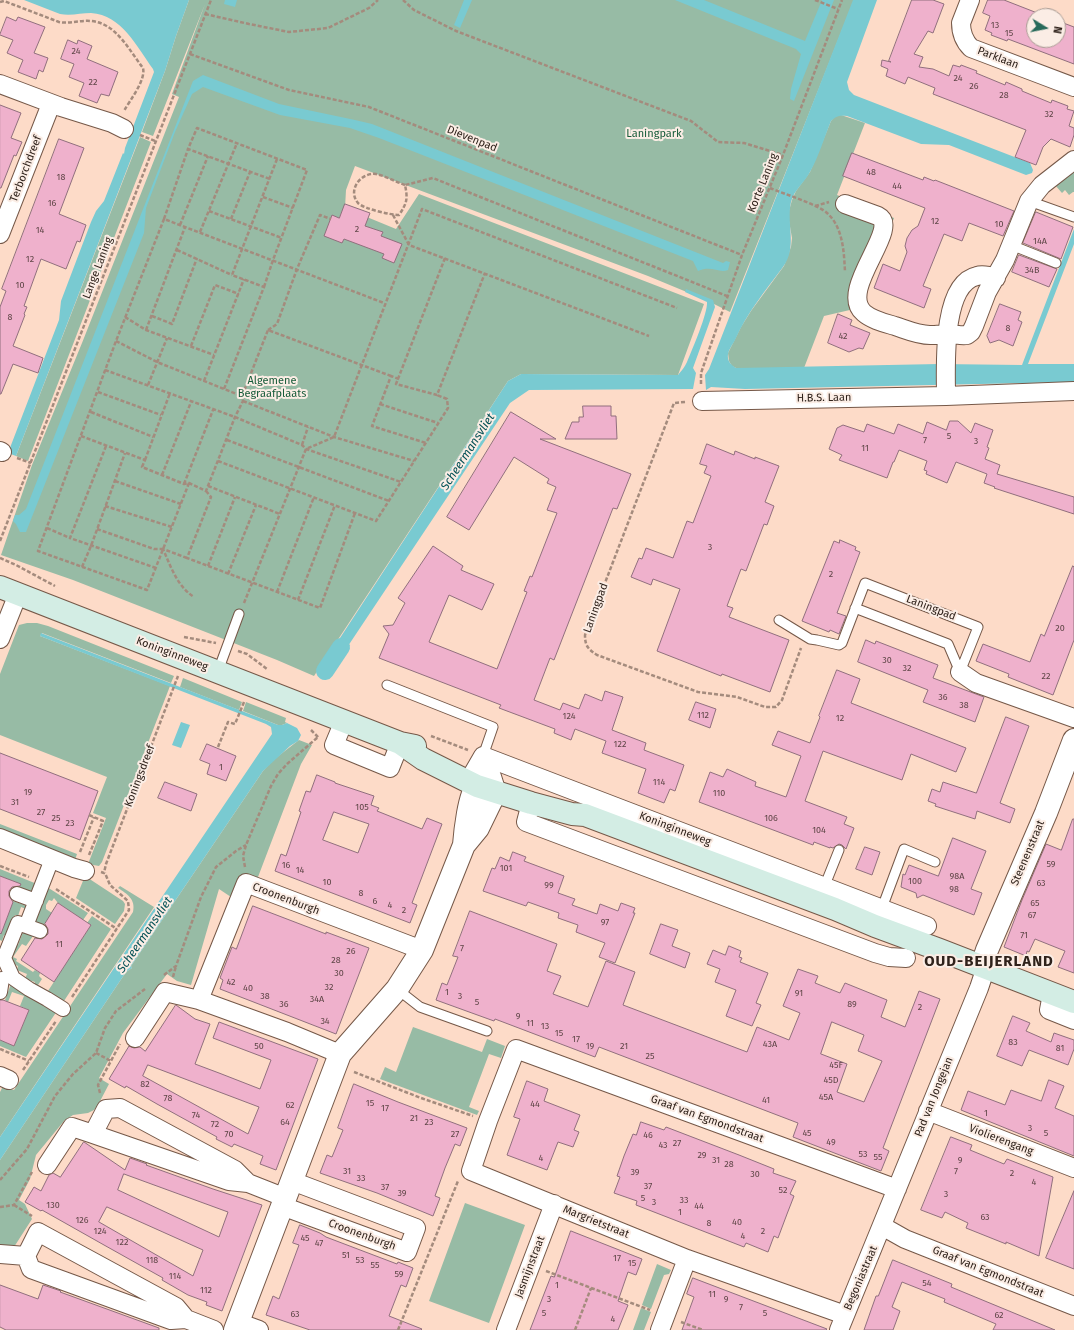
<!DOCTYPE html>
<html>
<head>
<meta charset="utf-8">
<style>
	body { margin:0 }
	#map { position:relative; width:1074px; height:1330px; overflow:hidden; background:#fddbc8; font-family:"Fira Sans",sans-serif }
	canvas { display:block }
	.north { position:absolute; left:1026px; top:8px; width:40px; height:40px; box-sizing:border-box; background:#fbede5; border:1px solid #a99c94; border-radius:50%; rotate:100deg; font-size:11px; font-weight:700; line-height:16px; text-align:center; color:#2f221b }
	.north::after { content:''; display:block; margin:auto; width:14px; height:18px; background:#286a5a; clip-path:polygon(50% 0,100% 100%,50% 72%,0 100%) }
</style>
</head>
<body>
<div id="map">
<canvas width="1074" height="1330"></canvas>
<div class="north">N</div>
</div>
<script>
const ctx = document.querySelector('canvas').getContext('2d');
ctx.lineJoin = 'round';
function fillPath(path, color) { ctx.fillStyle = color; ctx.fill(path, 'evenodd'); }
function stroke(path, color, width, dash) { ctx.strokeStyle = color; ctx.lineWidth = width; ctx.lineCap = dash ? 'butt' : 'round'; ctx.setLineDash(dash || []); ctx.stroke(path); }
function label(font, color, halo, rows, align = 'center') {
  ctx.font = font + ' "Fira Sans",sans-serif'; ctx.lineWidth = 4; ctx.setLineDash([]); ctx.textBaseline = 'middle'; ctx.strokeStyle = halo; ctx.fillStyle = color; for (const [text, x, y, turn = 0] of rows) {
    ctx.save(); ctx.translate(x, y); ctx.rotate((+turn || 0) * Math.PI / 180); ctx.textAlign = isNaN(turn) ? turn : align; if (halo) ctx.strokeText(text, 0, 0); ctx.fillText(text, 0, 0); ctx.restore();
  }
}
fillPath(new Path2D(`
	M189,0H854L730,312L706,300L648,276L355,166L346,190L345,208L396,229L419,194L704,304L678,375L521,374L508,381L314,676L277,660L73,580L1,555L32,465L82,343L179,97L172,94L205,4L153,136L142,132L165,71L176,36Z
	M841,115L865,123L837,195L894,218L883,248L864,284L867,306L824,316L804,368H736L732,366L729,361L728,353L741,327L751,311L784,266L791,247L792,238L789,221V211L792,200L796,191L810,172L831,121L835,116Z
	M140,137L151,142L28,461L16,456Z
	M1074,166V192H1073L1069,195L1065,190L1062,193L1055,185Z
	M27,623H37L48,626L174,676L171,683L42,633L40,636L170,686L102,862L99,866L88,864L106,818L93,813L107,777L0,735V674L19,625Z
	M183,678L242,702L239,710L180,687Z
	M246,702L286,718L285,722L287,723L282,725H278L243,711Z
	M299,740L312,745L301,764L258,877L240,878L231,897L219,889L191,985L177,981L167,974L123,1033L99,1078L109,1084L98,1105L94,1110L88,1113L73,1115L64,1121L36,1155L30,1179L19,1200L25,1204L32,1219L14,1247L0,1246V1160L126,972L132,968L131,966L263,771L272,761Z
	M0,824L77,854L75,860L0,831Z
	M0,869L37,884L31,897L17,891L20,884L0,876Z
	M85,876L123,901L125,904L124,911L115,924L76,898Z
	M120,886L154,907L0,1137V1092L3,1086L14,1090L133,912C136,899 127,894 118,888Z
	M47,887L88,913L83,920L58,903L54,898L52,901L49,900L46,905V909L52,913L44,925L33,921Z
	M13,901L27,906L26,909L21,907L18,916L15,915L7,936L4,935L2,941L0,940V927L7,918Z
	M92,916L111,929L62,1004L33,987L35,982L25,979L27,974L17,970L18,966L8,962L13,943L18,945L23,932L33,936L26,946L22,944L13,957L17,959L16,961L33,972L35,970L40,973L39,976L42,979L38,985L48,991L91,925L87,923Z
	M11,984L24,992V994L44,1002L57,1011L26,1057L0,1046V1040L14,1046L29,1010L20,1006L24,996L12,992L8,1002L5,1000Z
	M413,1027L482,1052L487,1039L505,1046L501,1058L489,1054L469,1107L479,1111L477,1115L380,1079L385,1067L396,1072Z
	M465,1203L525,1225L489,1323L429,1301Z
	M657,1264L671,1270L669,1274L664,1275L651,1309L642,1305Z
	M641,1308L651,1312L644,1330H633Z`), '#97bba5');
fillPath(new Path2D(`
	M24,0H189L176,36L165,71L16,456L8,453L59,320L61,301L91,222L96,211L104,201L123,153L124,154L125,148L154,72L153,69C137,47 122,15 91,13C81,13 71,16 60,14Z
	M225,0H237L235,7L224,4Z
	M464,0H472L460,28L454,25Z
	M675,0H704L805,41L822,0H834L794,101L790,99L791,89L801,54L796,49Z
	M853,0H877L847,82L849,90L854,95L1030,163L1033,170L1032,173L1026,175L949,145L921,144L847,116C839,115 836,116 831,121C824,138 819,156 810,172C804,183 794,190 791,202C786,224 798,247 783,267C765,291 747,313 735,340C733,344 729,349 728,354C727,361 731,365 736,368L939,364L1022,365L1074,229V244L1028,364H1074V382L745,389L711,387L706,390L705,375L709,369Z
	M203,75L279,104L355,120L372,124L723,263L726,261L730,262L728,270C719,274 712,265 698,271L693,261L379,138L350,128L280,115L203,87L192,94L175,132L146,208L144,233L26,532H20L16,524L13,521L15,515H19L26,509L193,81Z
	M686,289L713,300L715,307L693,368L696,373L693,389L529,390L510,403L332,670L323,664L508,381L521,374L678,375C681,371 685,367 687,362C692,350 708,313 707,302L685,292Z
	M41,633L278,725H282L287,723L297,728L301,735L298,741L290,746L263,771L131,966L132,968L126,972L0,1160V1137L272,734L271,727L266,724L40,636Z
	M181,722L190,725L181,748L172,745Z`), '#79cad1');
stroke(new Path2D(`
	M325,671L341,647`), '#79cad1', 18);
const building = new Path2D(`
	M912,0H933L944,4L933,33L928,31L914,54L923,57L919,67L933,69L949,76L953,65L960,67L961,65L977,71L976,73L1005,85L1006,82L1022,89V91L1051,103L1052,100L1068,106L1067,109L1074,111L1069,126L1074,128V135L1070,147L1051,139L1043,147L1036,165L1015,157L1026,130L933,94L935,88L908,77L905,84L886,76L888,69L881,66L882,60L891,62L889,61Z
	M988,0H1004L1045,16H1034V40H1058V21L1074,27V64L1008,39L1007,41L991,35L992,33L985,30L990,16L983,13Z
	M7,17L16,21L18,17L45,27L34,53L48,58L43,72L39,70L36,79L18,72L23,60L7,53L13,40L0,35Z
	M68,40L77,44L78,40L92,46L87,59L118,72L109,96L101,94L97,103L79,96L84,83L69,77L74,64L61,59Z
	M0,105L21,113L11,138L22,142L16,156L14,155L1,188H0Z
	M59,139L84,148L59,214L86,225L80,242L77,241L66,269L41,259L24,306L27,307L24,314L25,315L13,346L43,358L38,373L13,364L1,394H0V307L6,291L2,289Z
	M852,153L923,180L924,177L934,181L935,180L1014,211L1003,236L969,223L962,241L944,234L923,286L931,289L924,308L874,288L883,264L900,271L907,252L905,246L907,238L912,230L918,226L925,208L843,176Z
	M345,204L370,213L365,226L383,232L381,236L402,244L394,263L382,258L384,254L344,239L342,243L324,236L332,215L339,218Z
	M1036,212L1073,227L1061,259L1023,243Z
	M1019,255L1057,269L1049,287L1012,272Z
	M1000,304L1021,312L1018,320L1022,322L1013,346L999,340L990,343L987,336Z
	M838,314L852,320L850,325L870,333L863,349L859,348L849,352L828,343Z
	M583,406H611V416H616L617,439H565L572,422H579V417H583Z
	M511,412L556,439H540L631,474L617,509L613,508L554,660L550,658L534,700L560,710L563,703L579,709L585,694L602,701L605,691L623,697L612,730L646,743L644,750L684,765L675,791L670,789L664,803L638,793L646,769L602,753L606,741L575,729L571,740L554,733L555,729L499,708L501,705L379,658L389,634L383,626L393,625L405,603L398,598L433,546L463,566L461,570L494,584L482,610L449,595L429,642L497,669L527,592L524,591L530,576L532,577L557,513L547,510L556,487L547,483L549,479L514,457L469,530L447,517Z
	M950,421H958L971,433L975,423L993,430L987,447L989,448L985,459L1000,465L997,474L1074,497V514L994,488L995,487L984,483L987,474L956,462L947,483L926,474L927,471L924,470L927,461L899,450L894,462H893L887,478L839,460L842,455L829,449L837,428L843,425L864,432L867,424L894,434L898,424L923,434L927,422L946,430Z
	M707,444L734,455L735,451L755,459V457L779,466L765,502L774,506L767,525L764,524L746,571L741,569L727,606L733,608L729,617L789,640L770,692L722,674L721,676L657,651L680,589L653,579L651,585L631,577L639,558L642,559L646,548L673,558L687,521L693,523L711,476L704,473L707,466L700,464Z
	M840,540L856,547L855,550L860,552L837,613L846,616L839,634L830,630L829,632L802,621L834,541L839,543Z
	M1073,566L1074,567V640L1053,695L1008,677L1009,674L976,661L983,644L1030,662L1041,634L1044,636Z
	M866,640L875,644L876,641L938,665L933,678L984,697L975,722L923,702L928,690L858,662Z
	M837,670L860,679L851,703L966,748L956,772L911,754L902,780L823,751L805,801L847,817L844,824L854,828L846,849L842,845L839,844L833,848L830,847V848L814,842L813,845L699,802L710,772L723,777L727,769L756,782L755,786L786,797L801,756L772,745L778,731L810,743L820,717L819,716Z
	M696,702L716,709L710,728L689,720Z
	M1006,717L1029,726L1000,803L1015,809L1010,823L977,811L975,819L935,806L936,804L928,801L932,789L940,792L943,782L976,793Z
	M207,744L236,756L226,781L207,774L210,764L200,760Z
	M0,753L98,791L80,840L0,809Z
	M317,775L335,782V783L374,796L371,805L379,808L377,811L422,829L427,818L442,824L412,903L417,905L410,923L275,871L281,854L286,856L301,812L299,811L306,791L310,792ZM334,812L369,824L358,853L323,840Z
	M165,782L197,794L191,811L158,798Z
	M1073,819H1074V973L1058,967L1065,951L1035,939L1029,952L1027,951L1026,956L1004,947L1022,900L1046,844L1061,850Z
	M953,838L986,851L971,889L982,893L974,915L923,895L917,898L916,893L901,887L903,874L905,875L909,865L938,876Z
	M865,847L880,852L872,875L856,869Z
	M513,852L526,857L524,861L564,876L558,893L575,899L572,905L597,914L600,904L618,911L621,903L635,908L633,913H635L615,963L599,957L605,943L576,932L578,925L558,918L559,913L528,902L526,906L483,891L492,868L495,869L500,857L509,861Z
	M0,876L21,884L20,886L12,887L9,891V896L13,902L1,934L0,933Z
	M58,903L91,925L54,982L21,960L35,938L42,939L48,934V929L45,924Z
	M253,906L326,934V932L369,948L336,1034L220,989L223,980L220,978L232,947L236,949Z
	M470,911L557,944L547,971L561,976L553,994L588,1007L606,961L635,972L623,1005L747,1052L757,1027L789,1040L800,1013L783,1006L798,969L818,976L815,983L840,993L845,983L887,1000L881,1017L905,1027L919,991L940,999L889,1132L883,1148L889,1151L881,1171L793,1137L798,1123L599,1047L595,1057L495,1019L494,1021L436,1000L442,983L447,985L458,957L453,956ZM832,1022L864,1035L858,1051L882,1061L864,1102L837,1092L847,1064L821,1054Z
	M661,924L678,930L672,946L690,953L685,968L650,954Z
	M729,946L741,951L739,957L742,958L740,962L768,973L756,1003L761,1005L752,1026L726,1016L736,990L715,982L720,969L707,964L713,950L725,955Z
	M0,1000H3L29,1010L14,1046L0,1040Z
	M176,1005L195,1019L210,1024L195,1064L219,1073L260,1089L271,1060L213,1038L219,1022L318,1059L276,1170L260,1164L263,1156L234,1144L232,1147L216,1139L217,1137L157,1104L126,1086L125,1088L109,1079L129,1046L134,1048L140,1047L145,1051ZM148,1065L259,1107L248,1134L143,1076Z
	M1013,1016L1030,1023L1026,1031L1051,1042L1054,1033L1074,1040V1049L1068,1065L1029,1050L1022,1066L997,1056Z
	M1049,1080L1064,1086L1055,1108L1074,1116V1156L961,1110L968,1091L1005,1105L1011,1090L1041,1101Z
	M527,1081L548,1089L544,1101L580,1115L574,1130L579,1132L573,1147L558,1142L547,1170L507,1155L520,1119L514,1117Z
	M354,1084L398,1102L467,1128L460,1146L455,1144L445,1168L435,1196L440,1198L433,1216L377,1193L320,1173L327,1155L332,1157L343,1130L338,1128Z
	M641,1122L664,1130L666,1127L739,1155L774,1169L773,1173L796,1181L790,1194L794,1196L787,1214L778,1238L774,1236L768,1252L746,1243L744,1247L636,1205L637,1201L614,1193L620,1177L617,1176L624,1156L633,1134L636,1135Z
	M951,1137L972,1145L970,1150L1004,1164L1007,1159L1053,1177L1039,1256L1006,1242V1244L966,1228L968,1223L945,1212L942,1218L921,1210Z
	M84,1142L125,1170L130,1158L147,1164L146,1165L213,1189L262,1205L222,1311L206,1305L207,1302L188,1295L162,1280L163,1278L104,1245L42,1210L41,1211L25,1202L34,1187L41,1191L49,1175L53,1173L60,1177ZM124,1174L228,1212L219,1237L118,1190ZM107,1207L203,1250L193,1276L99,1222Z
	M1074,1191V1269L1046,1258Z
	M300,1225L320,1233L326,1237L397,1264L398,1262L413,1268L406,1287L401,1285L389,1316L422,1329L421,1330H310L266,1315L273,1296L279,1299L299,1245L293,1243Z
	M571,1231L642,1259L636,1275L628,1272L618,1301L628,1305L618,1330H530L551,1276L554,1277Z
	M893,1260L952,1284L951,1287L1055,1330H993L996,1324L944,1302L945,1299L902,1282L892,1307L900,1311L893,1330H864L876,1296H878Z
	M693,1278L827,1329L826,1330H682L694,1297L687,1294Z
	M0,1285L38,1299L43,1285L61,1291L60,1292L159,1328V1330H6L0,1327Z`);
fillPath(building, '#efb1cc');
stroke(building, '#906f7d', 1);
const service = new Path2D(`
	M1029,201L1074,217
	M1011,245L1056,263
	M855,608L948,644L960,672
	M779,620L810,639L817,640L839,645L842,643L865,583L978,627L960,672
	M218,671L239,614
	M387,685L493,727L483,756
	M823,890L839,850
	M882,908L904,849L935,862
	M397,989L420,1007L487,1031`);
const pedestrian = new Path2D(`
	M52,859L26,926L18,923L4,958L13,978L29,989L47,999L63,1009
	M17,894L36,901
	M26,926L40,931
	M0,992L2,979`);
const minor = new Path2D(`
	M970,0L961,23C961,33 964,41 971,48L1074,87
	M0,84L61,107L112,123L124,129
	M845,204L878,216C902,228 837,290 864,313C872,320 885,323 895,326C907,330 918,335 930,335C937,335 943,334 949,334C955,334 961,336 967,335L971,332L974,326L987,292L1005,260L1029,201L1042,185L1074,160
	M0,234L51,104
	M946,396C946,368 941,284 977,276C983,274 990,276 996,278
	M702,401L946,396L1074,391
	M0,451L2,452
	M0,639L18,594
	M960,672L976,683L1074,718
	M344,721L334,745L390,768L400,743
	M468,782L483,756L927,926
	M531,803L526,822L875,953L889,957L906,958
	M0,838L74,868L85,871
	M1052,994L1049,1010L1074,1020
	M199,1000L246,883L422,950
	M135,1038L165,992L199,1000L287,1032L340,1054
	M0,1076L9,1080
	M928,1111L1074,1168
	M47,1165L72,1127L93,1134
	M248,1183L235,1170L120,1108L106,1109L93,1134L229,1181L248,1183L286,1198
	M282,1206L407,1252L416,1228L292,1181
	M882,1226L905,1239L1074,1306
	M0,1254L26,1256
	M845,1315L687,1259L471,1171L488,1121L516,1049L897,1189
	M186,1319L171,1320L31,1269L26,1256L38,1232L176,1307L186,1319L214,1330
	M237,1322L259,1330
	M506,1330L554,1204
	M660,1330L687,1259
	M839,1330L979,988L983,976L984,967`);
const tertiary = new Path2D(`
	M984,967L985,956L987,950L1046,813L1074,740
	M235,1330L340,1054L397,989L422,950L464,845L478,828L495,793L490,777C487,780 480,782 477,786C469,795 465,832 464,845`);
const secondary = new Path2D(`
	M0,587L400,743L415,746
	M400,743L423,759L477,786L531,803L572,814L585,815L835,909L875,926L940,950L1074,1002`);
stroke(service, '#755848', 11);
stroke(pedestrian, '#755848', 16);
stroke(minor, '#755848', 20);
stroke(tertiary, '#755848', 24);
stroke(secondary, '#755848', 24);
stroke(new Path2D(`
	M403,0L414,10L456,31L691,121L718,142L744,143L783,155
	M815,0L838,9
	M0,2L4,1L59,22C70,24 80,20 91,21C116,23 129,50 143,68C146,80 130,100 124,111
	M205,14L249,24L289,32L328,28L369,8L378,0
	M190,54L289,90L369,107L742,255
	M140,135L155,141
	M277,159L232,275L264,287L224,389L242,396L268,330L391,376
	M405,185C396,182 386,176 376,174C361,172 347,190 358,203C364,209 391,215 399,215C407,203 408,199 405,185L433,178L727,296
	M770,188C784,194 817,204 827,213C843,227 844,252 845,272
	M263,197L293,208
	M815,206L829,202
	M209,211L282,238
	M393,215L409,245L649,336
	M164,219L188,149
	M231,219L250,172
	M180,225L208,156
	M200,232L237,143
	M177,250L232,275
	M445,258L396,384L437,395L485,273
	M264,287L273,260L307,170L197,128L188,149L270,179
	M152,316L172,324L197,258
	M125,317L146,330L214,355
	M146,330L185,227
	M268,330L277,324L297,269L320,215L331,219
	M116,341L157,362L224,389
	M191,346L215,285L239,294
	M105,370L235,417L302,445L306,449L401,482
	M399,379L391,376L372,426L426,443
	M204,381L244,279
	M701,384V373L742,255L783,155L842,0
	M148,385L167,338
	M98,392L161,415
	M243,401L334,437L414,461
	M685,402L674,403L585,635C585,646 588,649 597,655L698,692L737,697L765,707H776L782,700L801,648
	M380,404L438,423
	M91,412L153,437
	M81,436L145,460L142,467L184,484L189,483L206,491L235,417L243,401L242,396
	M227,440L389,501
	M302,445L308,427
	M106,446L70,538L156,568
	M17,458L31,463
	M145,460L170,393
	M218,461L376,521L448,408L447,399L437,395
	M162,475L191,402
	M115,481L181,504
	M189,483L147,590L38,551L116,341L164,219L384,303
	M184,484L213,410
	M208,486L280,514
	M206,491L211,497L187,558L320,608L355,513
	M105,506L172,527
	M47,528L70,538
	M97,529L154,549H163
	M0,541L211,0
	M0,558L16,565L55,586
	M187,558L163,549C171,567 177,586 194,597
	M208,566L235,497
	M82,567L91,546L125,453
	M228,574L256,505
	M277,592L314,497
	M298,600L335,505
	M244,603L306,449L334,437L422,209L677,308
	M184,637L216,643
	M238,651L247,654L267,669
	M311,730L319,738
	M431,736L468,750
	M218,747L228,722L235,724L244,702
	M89,815L103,821L89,855
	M80,852L94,817
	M0,866L29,877
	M245,867L243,856L246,845L271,786L278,774L287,764L318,737
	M101,872L104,873L106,864L178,676
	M56,889L117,929
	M164,975L176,966L201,897L216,867L236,851L246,845
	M173,977L176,966
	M72,997L129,910L128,901L110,885L105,873
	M0,1049L29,1061
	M96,1053L111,1061
	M23,1070L56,1021
	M354,1072L421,1098L473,1116
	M100,1093L98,1085L120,1044
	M0,1180L27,1149L55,1096L73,1074L96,1053L105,1028L116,1011L145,989
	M14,1205L32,1216
	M0,1207L14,1205L32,1172
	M546,1271L650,1310
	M681,1322L703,1330
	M398,1330L458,1181
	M575,1330L591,1288`), '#a48b7d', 2.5, [4, 2]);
stroke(service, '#fff', 9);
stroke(pedestrian, '#fff', 14);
stroke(minor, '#fff', 18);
stroke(tertiary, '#fff', 22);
stroke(secondary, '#d3ede4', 22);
label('9px', '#5f4647', null, [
	["13",995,25],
	["15",1009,33],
	["24",76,51],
	["24",958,78],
	["22",93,82],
	["26",974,86],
	["28",1004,95],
	["32",1049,114],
	["48",871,172],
	["18",61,177],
	["44",897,186],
	["16",52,203],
	["12",935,221],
	["10",999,224],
	["2",357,229],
	["14",40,230],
	["14A",1040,241],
	["12",30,259],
	["34B",1032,270],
	["10",20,285],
	["8",10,317],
	["8",1008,328],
	["42",843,336],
	["5",949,436],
	["7",925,440],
	["3",976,441],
	["11",865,448],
	["3",710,547],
	["2",831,574],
	["20",1060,628],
	["30",887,660],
	["32",907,668],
	["22",1046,676],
	["36",943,697],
	["38",964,705],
	["112",703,715],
	["124",569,716],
	["12",840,718],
	["122",620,744],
	["1",221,767],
	["114",659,782],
	["19",28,792],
	["110",719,793],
	["31",15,802],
	["105",362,807],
	["27",41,812],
	["25",56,818],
	["106",771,818],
	["23",70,823],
	["104",819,830],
	["59",1051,864],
	["16",286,865],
	["101",506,868],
	["14",300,870],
	["98A",957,876],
	["100",915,881],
	["10",327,882],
	["63",1041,883],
	["99",549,885],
	["98",954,889],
	["8",361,893],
	["6",375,901],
	["65",1035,903],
	["4",390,905],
	["2",404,910],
	["67",1032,915],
	["97",605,922],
	["71",1024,935],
	["11",59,944],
	["7",462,948],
	["26",351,951],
	["28",336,960],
	["30",339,973],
	["42",231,982],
	["32",329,987],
	["40",248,988],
	["1",447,992],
	["91",799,993],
	["38",265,996],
	["3",460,996],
	["34A",317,999],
	["5",477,1002],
	["36",284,1004],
	["89",852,1004],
	["2",920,1007],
	["9",518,1016],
	["34",325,1021],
	["11",530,1023],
	["13",545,1026],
	["15",559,1033],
	["17",576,1039],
	["83",1013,1042],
	["43A",770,1044],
	["50",259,1046],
	["19",590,1046],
	["21",624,1046],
	["81",1060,1048],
	["25",650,1056],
	["45F",836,1065],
	["45D",831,1080],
	["82",145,1084],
	["45A",826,1097],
	["78",168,1098],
	["41",766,1100],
	["15",370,1103],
	["44",535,1104],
	["62",290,1105],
	["17",385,1108],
	["1",986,1113],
	["74",196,1115],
	["21",414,1118],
	["64",285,1122],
	["23",429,1122],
	["72",215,1124],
	["3",1030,1128],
	["45",807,1133],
	["5",1046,1133],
	["70",229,1134],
	["27",455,1134],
	["46",648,1135],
	["49",831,1142],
	["27",677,1143],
	["43",663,1145],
	["53",863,1154],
	["29",702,1155],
	["55",878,1157],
	["4",541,1158],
	["31",716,1160],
	["9",960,1160],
	["28",729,1164],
	["31",347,1171],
	["7",956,1171],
	["39",635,1172],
	["2",1012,1173],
	["30",755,1174],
	["33",361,1178],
	["4",1034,1182],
	["37",648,1186],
	["37",385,1187],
	["52",783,1190],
	["39",402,1193],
	["3",946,1194],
	["5",643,1198],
	["33",684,1200],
	["3",654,1202],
	["130",53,1205],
	["44",699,1206],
	["1",680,1212],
	["63",985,1217],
	["126",82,1220],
	["40",737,1222],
	["8",709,1223],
	["124",100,1231],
	["2",763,1231],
	["4",743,1236],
	["45",305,1238],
	["122",122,1242],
	["47",319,1243],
	["51",346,1255],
	["17",617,1258],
	["118",152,1260],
	["53",360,1260],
	["15",632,1263],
	["55",375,1265],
	["59",399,1274],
	["114",175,1276],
	["54",927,1283],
	["1",557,1285],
	["112",206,1290],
	["11",712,1294],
	["3",549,1299],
	["9",726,1299],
	["7",741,1307],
	["5",544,1313],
	["5",765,1313],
	["63",295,1314],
	["62",999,1315],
	["4",613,1319]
]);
label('11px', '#2f221b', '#fbede5', [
	["Parklaan",998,58,21],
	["Dievenpad",472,139,22],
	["Terborchdreef",26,169,-69],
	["Korte Laning",763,183,-68],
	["Lange Laning",98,268,-69],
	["H.B.S. Laan",824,398,-1],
	["Laningpad",596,608,-70],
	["Laningpad",931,608,21],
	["Koninginneweg",172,654,21],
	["Koningsdreef",140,776,-69],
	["Koninginneweg",675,829,21],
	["Steenenstraat",1028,853,-67],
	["Croonenburgh",286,899,21],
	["Pad van Jongejan",934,1097,-68],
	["Graaf van Egmondstraat",707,1119,20],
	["Violierengang",1001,1140,21],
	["Margrietstraat",596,1222,22],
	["Croonenburgh",362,1235,20],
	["Jasmijnstraat",530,1267,-69],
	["Graaf van Egmondstraat",988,1272,22],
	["Begoniastraat",861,1278,-67]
]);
label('11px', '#165b39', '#fbede5', [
	["Laningpark",654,134],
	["Algemene",272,381],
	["Begraafplaats",272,394]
]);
label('italic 12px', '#045156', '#fbede5', [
	["Scheermansvliet",468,452,-57],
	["Scheermansvliet",145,935,-56]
]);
ctx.letterSpacing = '1px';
label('bold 15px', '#2f221b', '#fbede5', [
	["OUD-BEIJERLAND",989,962]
]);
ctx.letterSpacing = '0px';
</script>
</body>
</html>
